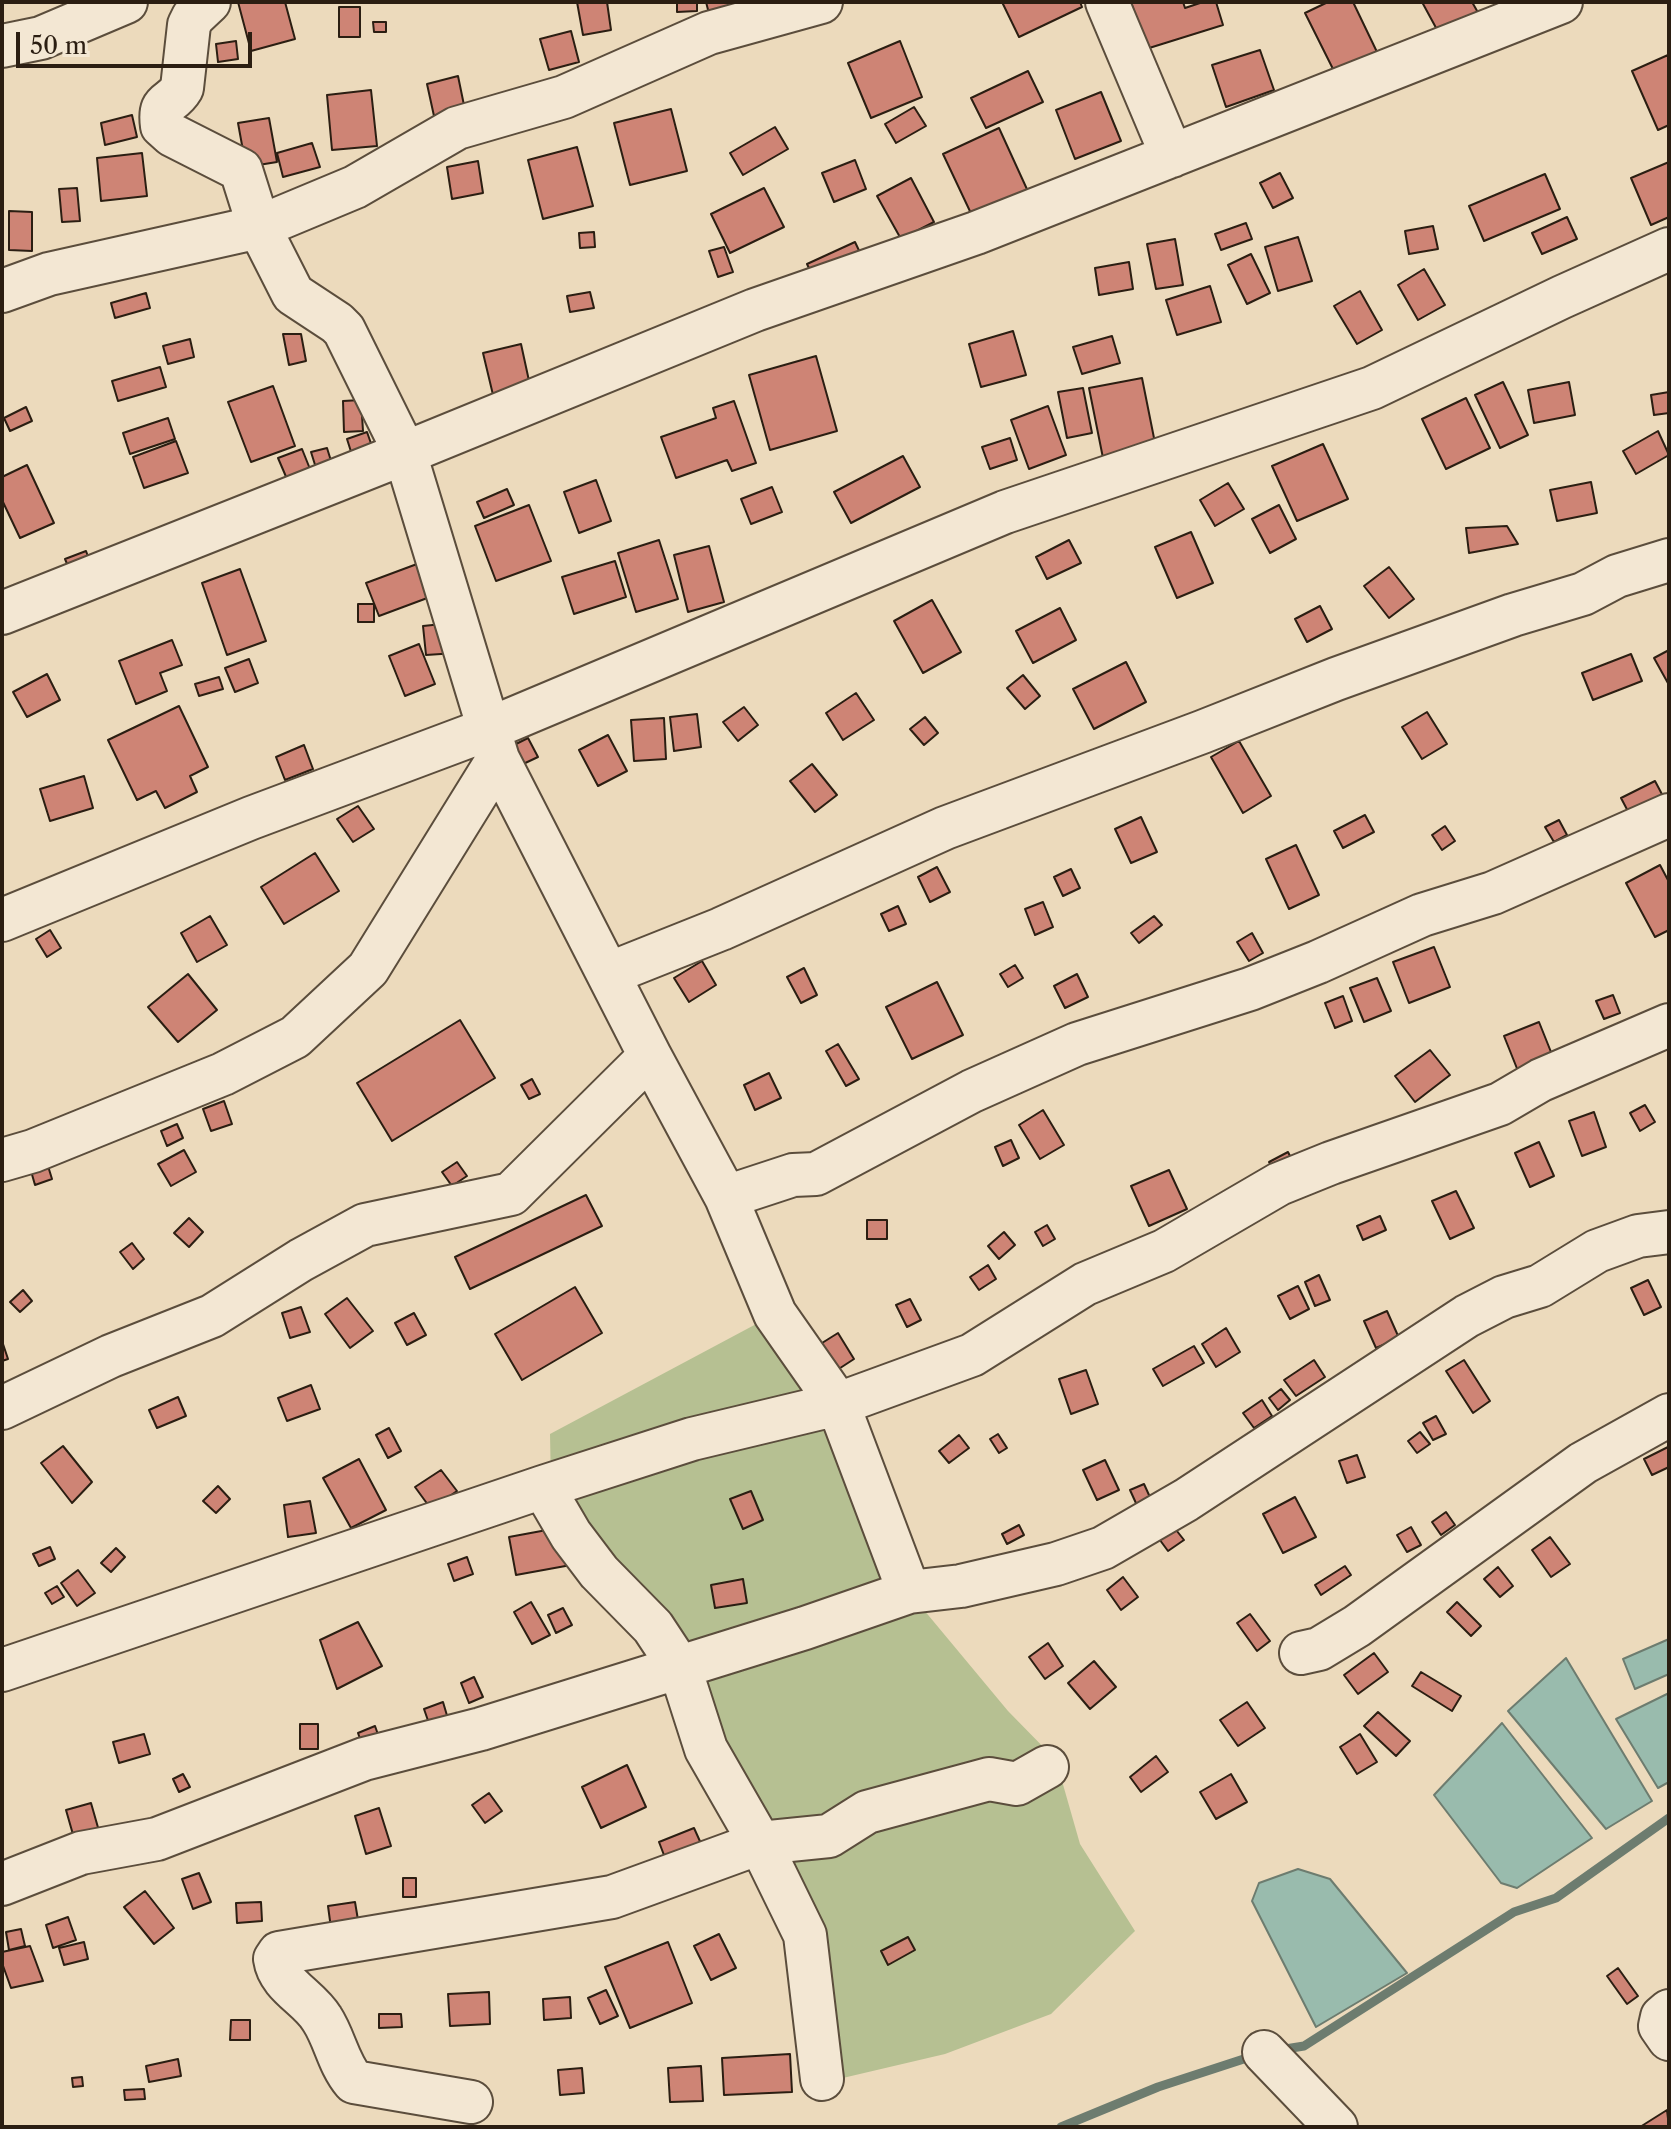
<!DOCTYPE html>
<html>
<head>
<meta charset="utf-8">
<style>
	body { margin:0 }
	#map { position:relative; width:1671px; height:2129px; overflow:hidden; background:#ecdabc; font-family:"Libre Caslon Text",serif }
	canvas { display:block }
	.frame { position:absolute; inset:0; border:4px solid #2b1e12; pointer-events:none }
	.scale { position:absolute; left:16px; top:32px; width:236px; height:36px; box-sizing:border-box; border:4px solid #2b1e12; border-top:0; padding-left:10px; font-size:24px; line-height:28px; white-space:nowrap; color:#2b1e12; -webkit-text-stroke:6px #f3e7d3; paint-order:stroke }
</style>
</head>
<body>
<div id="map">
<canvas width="1671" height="2129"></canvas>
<div class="frame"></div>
<div class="scale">50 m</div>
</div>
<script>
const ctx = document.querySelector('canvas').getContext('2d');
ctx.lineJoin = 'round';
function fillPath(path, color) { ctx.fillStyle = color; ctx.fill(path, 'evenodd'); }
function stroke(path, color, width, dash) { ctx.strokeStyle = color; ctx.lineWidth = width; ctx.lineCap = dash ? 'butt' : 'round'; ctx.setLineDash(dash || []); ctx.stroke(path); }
fillPath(new Path2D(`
	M775,1314L909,1592L1008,1711L1056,1760L1080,1844L1135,1931L1051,2014L945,2054L830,2081L798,1906L551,1485L550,1434Z`), '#b6c092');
const water = new Path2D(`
	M1669,1639V1674L1635,1689L1623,1659Z
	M1566,1658L1652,1801L1606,1829L1508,1711Z
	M1669,1693V1782L1658,1788L1616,1719Z
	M1502,1723L1592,1838L1517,1888L1501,1883L1434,1795Z
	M1298,1869L1330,1879L1407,1973L1316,2027L1252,1901L1259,1883Z`);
fillPath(water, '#99bbad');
stroke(water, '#6d7c6f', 2);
stroke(new Path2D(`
	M1279,2050L1304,2046L1514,1912L1556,1898L1669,1818
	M1061,2127L1158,2087L1256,2055`), '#6d7c6f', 9);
const building = new Path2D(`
	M238,2H285L295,39L251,51Z
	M577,2H607L611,30L583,35Z
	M677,2H697V11L677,12Z
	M706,2H739L744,21L713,29Z
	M1002,2H1080L1082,7L1019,37Z
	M1131,2H1183L1185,8L1203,2H1216L1223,25L1146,49Z
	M1328,2H1353L1377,52L1335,73L1305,13Z
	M1422,2H1472L1480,16L1441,37Z
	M339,7H360V37H339Z
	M373,22H386V32H374Z
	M571,31L579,62L549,70L540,39Z
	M236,41L238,59L218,62L216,44Z
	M900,41L922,97L871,118L848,63Z
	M1260,50L1274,90L1226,107L1212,65Z
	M1668,55L1669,125L1658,130L1632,71Z
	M1028,71L1043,102L986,128L971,98Z
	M458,76L465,110L434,116L427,84Z
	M371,90L377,146L332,150L327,95Z
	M1101,92L1121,141L1075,159L1056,110Z
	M914,107L926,126L896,143L885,124Z
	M671,109L687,171L630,185L614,123Z
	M132,115L137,137L105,145L101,123Z
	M269,118L277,162L246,167L238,123Z
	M775,127L788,149L743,175L730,153Z
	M999,128L1031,198L976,224L943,154Z
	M312,143L320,167L283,177L277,153Z
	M577,147L593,206L543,219L528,160Z
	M142,153L147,196L101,201L97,158Z
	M855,160L866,189L834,202L822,173Z
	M478,161L483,193L452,199L447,167Z
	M1669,162V217L1651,225L1631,178Z
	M1280,173L1293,198L1273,208L1260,183Z
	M1545,174L1560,209L1484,241L1469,206Z
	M911,178L934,222L901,239L877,196Z
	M77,188L80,221L62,222L59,189Z
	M764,188L784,227L730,253L711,214Z
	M9,211L32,212V251L9,250Z
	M1567,217L1577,239L1542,254L1532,233Z
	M1246,223L1252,239L1221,250L1215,234Z
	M1433,226L1438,249L1409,254L1405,231Z
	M594,232L595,247L580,248L579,233Z
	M1298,237L1312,281L1278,291L1265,247Z
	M1175,239L1183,285L1156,289L1147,244Z
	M855,242L863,259L815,281L807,264Z
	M724,247L733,272L718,277L709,251Z
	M1251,254L1270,293L1247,304L1228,265Z
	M1129,262L1133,289L1099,295L1095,268Z
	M1424,269L1445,305L1418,320L1398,285Z
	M1210,286L1221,322L1177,335L1166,300Z
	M1360,291L1382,330L1357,344L1334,306Z
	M590,292L594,308L570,312L567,296Z
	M146,293L150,308L115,318L111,303Z
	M1013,331L1026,375L981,387L969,344Z
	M283,334H301L306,361L289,365Z
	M1112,336L1120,363L1082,374L1073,347Z
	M190,339L194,357L168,364L163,346Z
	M521,344L531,390L494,399L483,353Z
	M816,356L837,431L770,450L749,375Z
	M160,367L166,387L118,401L112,381Z
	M1142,378L1157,453L1104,463L1089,388Z
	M1503,382L1528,435L1500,448L1475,395Z
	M1569,382L1575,415L1534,423L1528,390Z
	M273,386L295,446L251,462L228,402Z
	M1083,388L1092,433L1067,438L1058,392Z
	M1669,392V413L1654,415L1651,395Z
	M1466,398L1490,448L1446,469L1422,419Z
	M361,400L363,431L344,432L343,401Z
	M734,401L756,463L732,471L727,460L676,478L661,437L716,418L713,408Z
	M1048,406L1066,455L1029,469L1011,420Z
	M26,407L32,421L10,431L4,418Z
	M168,418L175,439L130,454L123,433Z
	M1658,431L1669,455L1636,474L1623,451Z
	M367,432L374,452L353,458L347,439Z
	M1010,438L1017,460L990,469L982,447Z
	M176,441L188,473L144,488L133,457Z
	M1323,444L1348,499L1297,521L1272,466Z
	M327,448L332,464L316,468L311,452Z
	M302,449L310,469L287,479L278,458Z
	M903,456L920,487L851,523L834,492Z
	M27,465L54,523L20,538L2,500V477Z
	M596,480L611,521L579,533L564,492Z
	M1591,482L1597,513L1557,521L1550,490Z
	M1228,483L1244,509L1215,526L1200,500Z
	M772,487L782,512L751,524L741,499Z
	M507,489L514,505L484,518L477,502Z
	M529,505L551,561L496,581L475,526Z
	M1279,505L1296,539L1270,553L1252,519Z
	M1507,526L1518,544L1469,553L1466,528Z
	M1191,532L1213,583L1177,598L1155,547Z
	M659,540L678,599L636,612L618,553Z
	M1069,540L1081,563L1047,579L1036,557Z
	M709,546L724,602L688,612L674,555Z
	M86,551L93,570L73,578L65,559Z
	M615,561L626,597L574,614L562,577Z
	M417,564L430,597L379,616L366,583Z
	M1389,567L1414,599L1389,618L1364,586Z
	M240,569L266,641L227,655L202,583Z
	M932,600L961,652L923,673L894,621Z
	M358,604H374V622H358Z
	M1320,606L1332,629L1307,642L1295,619Z
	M1060,608L1076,640L1033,663L1016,631Z
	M452,623L456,653L426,655L423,626Z
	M172,640L182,665L160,673L167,691L136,704L119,661Z
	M419,644L435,684L405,696L389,656Z
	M1669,650V685L1654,658Z
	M1631,654L1642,681L1593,700L1582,673Z
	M249,659L258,683L235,692L225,668Z
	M1126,662L1146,702L1094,729L1073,689Z
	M47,674L60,700L27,717L13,692Z
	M1023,675L1040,696L1025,709L1007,688Z
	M219,677L223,689L199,696L195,684Z
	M856,693L874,720L843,740L826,713Z
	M179,706L208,767L190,776L197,792L165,808L156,791L137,800L108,740Z
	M744,707L758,725L738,741L723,722Z
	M1427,712L1447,744L1422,759L1402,727Z
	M697,714L701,747L674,751L670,717Z
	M925,717L938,733L924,745L910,729Z
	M664,718L666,759L634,761L631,720Z
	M608,735L627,771L598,786L579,750Z
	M528,738L538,757L521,765L512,746Z
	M1239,741L1271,796L1243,813L1211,757Z
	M304,745L313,769L285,780L276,757Z
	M812,764L837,795L815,812L790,781Z
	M84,776L93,808L50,821L40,789Z
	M1655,781L1665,800L1631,817L1621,798Z
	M358,806L374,829L353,842L337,819Z
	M1365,815L1374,832L1343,848L1334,831Z
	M1141,817L1157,852L1131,863L1115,829Z
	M1559,820L1567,835L1554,842L1545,827Z
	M1445,826L1455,841L1442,850L1432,835Z
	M1296,845L1319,895L1289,909L1266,859Z
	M315,853L339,891L284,924L261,887Z
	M1660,865L1669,882V930L1655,937L1626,883Z
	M937,867L950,892L930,902L918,877Z
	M1071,869L1080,888L1063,896L1054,877Z
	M1043,902L1053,927L1035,935L1025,909Z
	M898,906L906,924L889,931L881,914Z
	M210,916L227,945L197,962L181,933Z
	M1154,916L1162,925L1139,943L1131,933Z
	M50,930L61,948L47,957L36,939Z
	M1252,933L1263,953L1249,961L1237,942Z
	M1434,947L1450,987L1409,1003L1393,962Z
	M702,961L716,985L689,1002L674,978Z
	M1015,965L1023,978L1008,987L1000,974Z
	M804,968L817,995L801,1003L787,977Z
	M188,974L217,1010L178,1042L148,1007Z
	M1077,974L1088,997L1065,1008L1054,986Z
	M1377,978L1391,1011L1364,1022L1350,988Z
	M937,982L963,1035L912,1059L886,1007Z
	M1613,995L1620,1013L1604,1019L1596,1001Z
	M1343,996L1352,1021L1335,1028L1325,1003Z
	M460,1020L495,1078L392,1141L357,1083Z
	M1539,1022L1553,1057L1518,1071L1504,1036Z
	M838,1044L859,1079L846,1086L826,1051Z
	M1430,1050L1450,1075L1415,1102L1395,1076Z
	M769,1073L781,1098L755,1110L744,1085Z
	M532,1079L540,1094L529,1099L521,1085Z
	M224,1101L232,1124L211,1131L203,1109Z
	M1645,1105L1655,1122L1640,1131L1630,1113Z
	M1043,1110L1064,1145L1040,1159L1019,1125Z
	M1594,1112L1606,1147L1582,1156L1569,1121Z
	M177,1124L183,1138L167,1146L161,1131Z
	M1011,1140L1019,1158L1003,1166L995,1147Z
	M1539,1142L1554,1176L1530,1187L1515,1153Z
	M184,1150L196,1172L171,1186L158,1164Z
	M1288,1152L1295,1166L1277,1176L1269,1162Z
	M457,1162L467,1176L452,1186L442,1172Z
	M48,1166L52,1179L35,1185L31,1171Z
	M1169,1170L1187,1209L1149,1226L1131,1186Z
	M1456,1191L1474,1228L1450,1239L1432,1201Z
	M586,1195L602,1226L470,1289L455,1257Z
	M1380,1216L1386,1230L1363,1240L1357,1226Z
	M189,1218L203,1232L189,1247L174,1233Z
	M867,1220H887V1239H867Z
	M1047,1225L1055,1239L1043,1246L1035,1232Z
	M1004,1232L1015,1245L999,1259L988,1246Z
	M132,1243L144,1259L133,1269L120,1252Z
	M988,1265L996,1279L979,1290L970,1277Z
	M1319,1275L1330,1300L1315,1306L1305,1282Z
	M1648,1280L1661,1307L1644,1315L1631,1288Z
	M1298,1286L1309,1309L1290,1319L1278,1296Z
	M575,1287L602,1333L522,1380L495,1334Z
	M23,1290L32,1301L20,1312L10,1302Z
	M347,1298L373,1331L350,1348L325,1314Z
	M910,1299L921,1320L907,1327L896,1305Z
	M301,1307L310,1332L290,1338L282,1313Z
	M1387,1311L1399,1338L1376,1348L1364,1321Z
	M414,1313L426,1335L407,1345L395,1323Z
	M1226,1328L1240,1352L1216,1367L1202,1344Z
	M838,1333L854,1359L831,1374L814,1348Z
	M2,1341L8,1359L2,1361Z
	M1194,1346L1204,1363L1163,1386L1153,1369Z
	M1314,1360L1325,1377L1296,1396L1284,1380Z
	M1464,1360L1490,1401L1473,1413L1446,1371Z
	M1086,1370L1098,1404L1071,1414L1059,1379Z
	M311,1385L320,1409L287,1421L278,1398Z
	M1281,1389L1290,1400L1278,1410L1269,1398Z
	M178,1397L186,1416L157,1428L149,1410Z
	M1262,1400L1272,1416L1254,1428L1243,1413Z
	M1436,1416L1446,1434L1433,1440L1423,1423Z
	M389,1428L401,1451L388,1458L376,1435Z
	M1420,1432L1430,1444L1417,1453L1408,1441Z
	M998,1434L1007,1448L999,1453L990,1439Z
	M959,1435L969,1448L949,1463L939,1451Z
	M63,1446L92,1482L72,1503L41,1463Z
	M1668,1447L1669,1467L1652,1475L1644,1459Z
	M1357,1455L1365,1477L1347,1483L1339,1461Z
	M359,1459L386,1510L351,1528L323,1478Z
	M1105,1460L1119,1490L1097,1500L1083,1470Z
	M441,1470L457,1491L431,1509L415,1487Z
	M1144,1484L1154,1506L1140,1512L1130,1490Z
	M218,1486L230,1499L216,1513L203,1501Z
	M751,1491L763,1520L743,1529L730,1499Z
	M1295,1497L1316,1537L1283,1553L1263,1514Z
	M310,1501L316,1533L288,1537L284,1505Z
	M1446,1512L1455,1525L1441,1535L1432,1522Z
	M1169,1521L1184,1540L1168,1551L1154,1532Z
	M1019,1525L1024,1535L1007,1544L1002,1534Z
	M563,1527L571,1565L516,1575L509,1537Z
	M1411,1527L1421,1545L1407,1552L1397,1535Z
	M1550,1537L1570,1564L1551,1577L1532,1550Z
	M50,1547L55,1559L39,1566L33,1554Z
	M116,1548L125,1557L111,1572L101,1563Z
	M467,1557L473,1574L454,1581L448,1564Z
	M1345,1566L1351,1575L1321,1595L1315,1585Z
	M1498,1567L1513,1586L1500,1597L1484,1579Z
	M78,1570L95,1593L77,1606L61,1583Z
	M1123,1577L1138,1597L1121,1610L1107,1590Z
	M743,1579L747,1603L715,1608L711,1585Z
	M57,1586L64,1597L52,1604L45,1593Z
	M531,1602L550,1635L532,1644L514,1612Z
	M1457,1602L1481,1626L1471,1636L1447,1612Z
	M563,1608L572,1625L556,1633L548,1615Z
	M1250,1614L1270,1641L1257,1651L1237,1623Z
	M358,1622L382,1666L337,1689L320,1640Z
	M1048,1643L1063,1666L1045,1679L1029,1657Z
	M1374,1653L1388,1672L1358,1694L1344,1675Z
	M1094,1661L1116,1687L1090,1709L1068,1683Z
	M1421,1672L1461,1696L1452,1711L1412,1686Z
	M474,1677L483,1697L469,1703L461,1683Z
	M443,1702L451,1729L433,1735L424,1709Z
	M1247,1702L1265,1728L1238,1746L1220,1720Z
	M1378,1712L1410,1741L1396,1756L1364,1726Z
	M300,1724H318V1749H300Z
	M375,1726L381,1743L364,1750L358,1733Z
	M144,1734L150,1754L119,1763L113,1742Z
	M1360,1734L1377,1762L1357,1774L1340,1747Z
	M1156,1756L1168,1772L1141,1792L1130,1777Z
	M627,1765L646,1807L601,1828L582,1787Z
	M183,1774L190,1787L179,1792L173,1779Z
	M1231,1774L1247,1802L1216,1819L1200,1792Z
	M489,1793L502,1811L485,1823L472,1805Z
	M91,1803L99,1831L74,1838L66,1810Z
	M379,1808L391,1846L366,1854L355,1816Z
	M694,1828L703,1848L667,1863L659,1842Z
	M199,1873L211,1902L193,1909L182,1879Z
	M403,1878H416V1897H403Z
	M145,1891L174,1928L154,1944L124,1907Z
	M261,1902L262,1921L237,1923L236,1903Z
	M355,1902L361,1938L333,1943L328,1906Z
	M68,1917L76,1940L53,1948L46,1925Z
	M21,1929L25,1946L9,1950L6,1932Z
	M719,1934L736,1968L711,1980L694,1946Z
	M908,1937L915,1950L888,1965L881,1951Z
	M84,1942L88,1959L64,1965L59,1948Z
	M668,1942L692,2003L630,2028L605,1967Z
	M30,1946L43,1981L11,1988L2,1963V1952Z
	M1618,1968L1638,1996L1627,2004L1607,1976Z
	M606,1990L618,2016L600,2024L588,1998Z
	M489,1992L490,2024L450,2026L448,1994Z
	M570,1997L571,2018L544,2020L543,1999Z
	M379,2014H401L402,2027L379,2028Z
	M231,2020H250V2040H230Z
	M790,2054L792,2092L724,2095L722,2058Z
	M178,2059L181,2076L149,2082L146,2066Z
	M701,2066L703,2101L670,2102L668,2068Z
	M582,2068L584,2093L560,2095L558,2070Z
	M82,2077L83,2086L73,2087L72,2078Z
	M144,2089L145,2099L125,2100L124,2090Z
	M1667,2110L1669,2127H1640Z`);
fillPath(building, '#ce8475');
stroke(building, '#2b1e12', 2);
const minor = new Path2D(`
	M209,2L193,17L189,25L182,88C171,107 158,98 162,126L172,135L241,170L259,227L293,294L337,323L344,330L405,453L498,759L650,1056L726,1197L775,1314L838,1404L909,1592
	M1107,2L1172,156
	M2,46L41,38L126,2
	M2,291L49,274L259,227L355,187L457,128L564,97L709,33L821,2
	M2,613L405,453L755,310L976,233L1561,2
	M2,920L251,818L491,728L1005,512L1372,388L1562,297L1669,249
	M608,974L721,929L945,828L1202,732L1336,679L1513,615L1583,594L1617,576L1669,560
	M2,1160L33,1151L223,1074L295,1037L368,969L498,759
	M726,1197L793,1175L816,1174L972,1091L1077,1044L1250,989L1318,962L1422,915L1493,893L1669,815
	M2,1408L111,1356L212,1316L301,1260L365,1225L511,1194L650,1056
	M543,1487L571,1535L599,1572L653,1627L680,1668L706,1749L760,1843L805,1935L822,2079
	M1301,1653L1319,1649L1357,1626L1583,1463L1669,1415
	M2,1670L543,1487L692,1439L838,1404L972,1355L1085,1284L1164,1251L1279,1184L1331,1163L1500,1104L1541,1080L1669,1025
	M2,1884L81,1853L157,1839L364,1759L481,1729L805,1628L909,1592L961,1586L1056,1564L1103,1548L1186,1500L1467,1316L1504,1297L1540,1286L1597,1251L1638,1236L1669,1232
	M1669,2011L1662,2017L1660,2026L1669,2039
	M1264,2052L1336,2127
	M471,2102L354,2082C338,2063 335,2039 322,2019C309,1997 279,1986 275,1959L279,1953L612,1897L760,1843L829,1836L867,1812L989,1779L1017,1784L1047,1767`);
stroke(minor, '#5b4d3c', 46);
stroke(minor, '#f3e7d3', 42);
</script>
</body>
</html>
